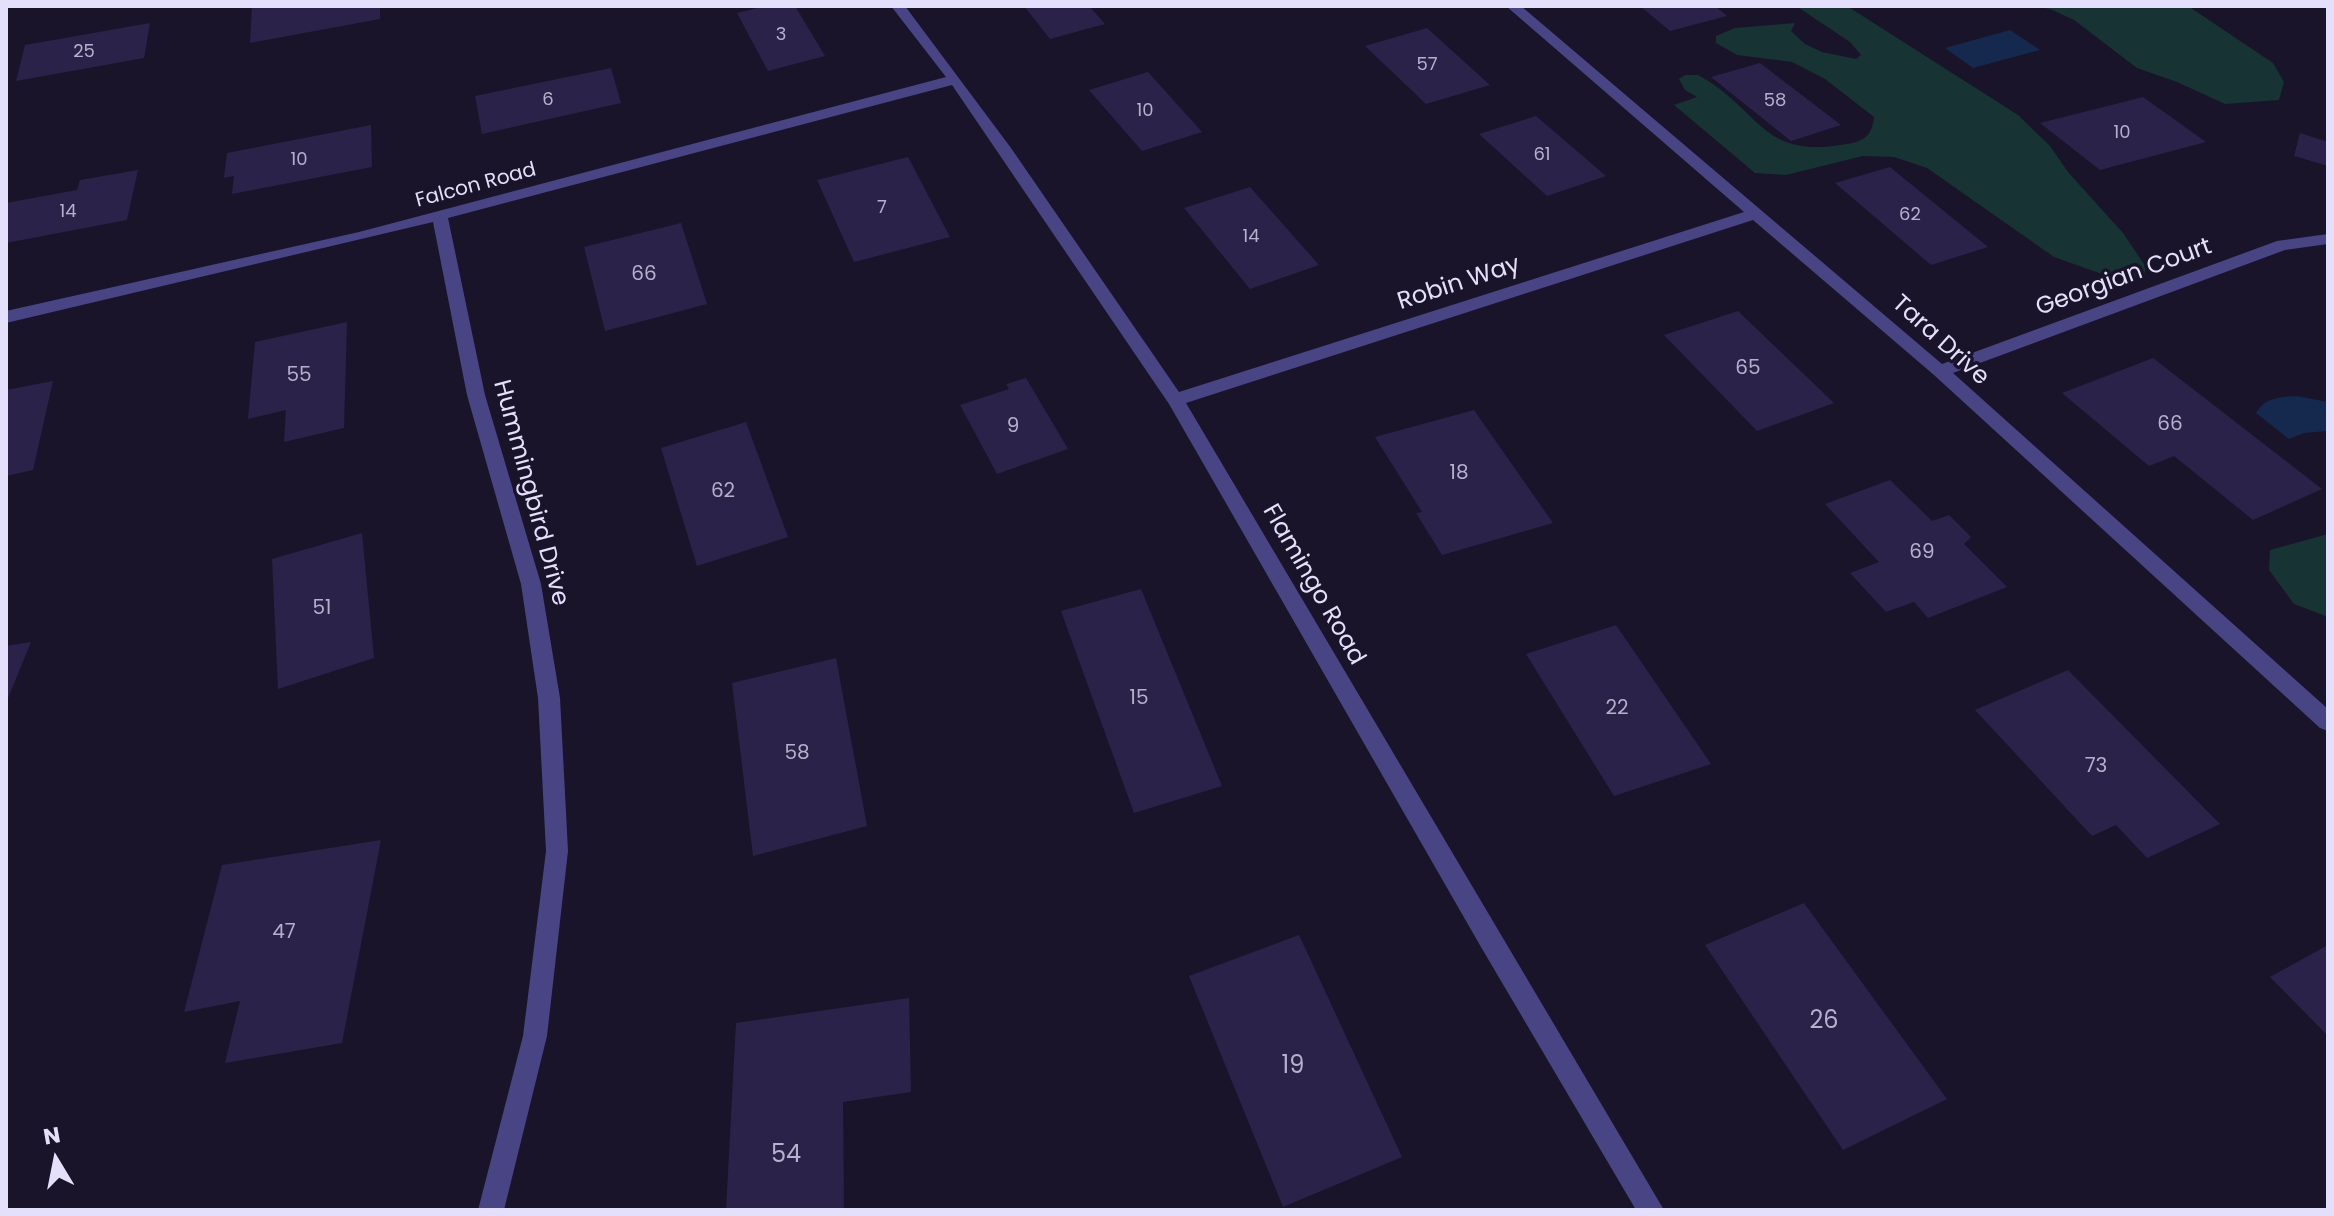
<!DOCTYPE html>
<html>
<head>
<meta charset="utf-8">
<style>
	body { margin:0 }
	#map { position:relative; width:2334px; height:1216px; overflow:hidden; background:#19142a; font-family:Poppins,sans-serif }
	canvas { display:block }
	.frame { position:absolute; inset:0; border:8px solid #e4e0fc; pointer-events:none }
	.north { position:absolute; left:16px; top:1120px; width:80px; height:80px; -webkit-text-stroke:6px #19142a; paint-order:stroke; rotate:350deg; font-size:22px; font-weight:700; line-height:32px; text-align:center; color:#e4e0fc }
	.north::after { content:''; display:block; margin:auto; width:28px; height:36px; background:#e4e0fc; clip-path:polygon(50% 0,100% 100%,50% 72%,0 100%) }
</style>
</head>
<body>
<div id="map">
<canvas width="2334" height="1216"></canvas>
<div class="frame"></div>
<div class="north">N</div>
</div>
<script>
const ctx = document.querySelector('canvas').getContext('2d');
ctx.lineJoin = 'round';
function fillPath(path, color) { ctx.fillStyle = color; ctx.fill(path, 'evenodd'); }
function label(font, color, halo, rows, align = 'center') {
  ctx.font = font + ' Poppins,sans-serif'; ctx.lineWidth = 7; ctx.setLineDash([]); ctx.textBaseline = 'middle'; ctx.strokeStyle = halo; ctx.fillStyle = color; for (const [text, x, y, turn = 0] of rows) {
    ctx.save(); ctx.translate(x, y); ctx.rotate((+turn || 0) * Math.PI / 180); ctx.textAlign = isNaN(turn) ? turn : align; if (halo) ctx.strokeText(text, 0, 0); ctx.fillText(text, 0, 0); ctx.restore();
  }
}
fillPath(new Path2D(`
	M1796,6H1847L2018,115L2050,146L2068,172L2123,233L2146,267L2144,276L2130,277L2099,273L2054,257L1927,168L1894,157L1863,156L1786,175L1755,173L1674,105L1697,97L1685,90L1679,79L1685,75H1698C1762,110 1760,160 1847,144C1865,141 1872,135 1874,117L1825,79L1792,62L1737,55L1716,43V36L1735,28L1795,23L1791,31L1805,44L1822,52L1856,59L1861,55L1850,42Z
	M2031,6H2188L2273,63L2284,82L2279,100L2225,104L2177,82L2137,68L2074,20L2050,9Z
	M2328,534V617L2294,604L2269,570L2270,550Z`), '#173333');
fillPath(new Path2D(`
	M2010,30L2040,50L1973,68L1945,48Z
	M2297,396L2328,402V431L2304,433L2289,439L2256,413C2265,397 2281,397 2297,396Z`), '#15284d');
fillPath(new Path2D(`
	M252,6H380V19L250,43Z
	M765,6H795L825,56L768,71L737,13Z
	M1024,6H1089L1105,24L1050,39Z
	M1640,6H1715L1727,16L1670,31Z
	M150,23L144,58L16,81L25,45Z
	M1427,28L1490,85L1426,104L1365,46Z
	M1760,63L1841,125L1791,141L1711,77Z
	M611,68L621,103L482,134L475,96Z
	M1148,72L1202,132L1142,151L1089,90Z
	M2143,97L2206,142L2100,170L2040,123Z
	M1536,116L1606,176L1547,196L1479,134Z
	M371,125L372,167L232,194L234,176L224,178L227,153Z
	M2300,133L2328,142V166L2294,156Z
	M908,157L950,237L854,262L817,180Z
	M1890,167L1988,247L1931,265L1835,183Z
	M138,170L127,220L6,243V203L77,190L80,180Z
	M1250,187L1319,265L1250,289L1184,208Z
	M681,223L707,304L605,331L584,247Z
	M1738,311L1834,403L1757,431L1664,335Z
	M347,322L344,428L284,442L286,410L248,419L255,342Z
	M2153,358L2322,489L2253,520L2174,456L2149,466L2062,393Z
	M1026,378L1068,449L997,474L960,405L1009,389L1006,384Z
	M53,381L33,470L6,476V390Z
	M1474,410L1553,523L1442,555L1416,513L1422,512L1375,437Z
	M746,422L788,537L697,566L661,448Z
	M1890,480L1932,521L1949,515L1971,537L1964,544L2007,587L1928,618L1914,602L1886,612L1850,573L1879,562L1825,504Z
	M362,533L374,658L278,689L272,559Z
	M1141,589L1222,786L1134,813L1061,611Z
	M1616,625L1711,764L1614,796L1526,654Z
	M31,642L6,703V646Z
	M836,658L867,826L753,856L732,683Z
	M2068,670L2220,824L2147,858L2116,825L2092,836L1975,710Z
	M381,840L342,1043L225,1063L240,1001L184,1012L222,865Z
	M1804,903L1947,1099L1843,1150L1705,945Z
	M1299,935L1402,1157L1283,1207L1189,976Z
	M2328,945V1036L2270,977Z
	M909,998L911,1092L843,1102L844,1210H726L736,1023Z`), '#2b2249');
fillPath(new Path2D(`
	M891,6H905L1011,148L1179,392L1744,212L1506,6H1521L1942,364L2277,241L2328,234V244L2285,250L1953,373L2328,709V731L2320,728L1934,375L1753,220L1186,403L1664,1210H1636L1481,947L1169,404L952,85L448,218L485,395L541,584L560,698L568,851L547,1036L504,1210H478L523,1036L546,851L538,698L521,584L467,395L433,222L6,323V311L359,232L946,77Z`), '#494484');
label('18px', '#b6b0cf', null, [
	["3",781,35],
	["25",84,52],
	["57",1427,65],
	["6",548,100],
	["58",1775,101],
	["10",1145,111],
	["10",2122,133],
	["61",1542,155],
	["10",299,160],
	["7",882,208],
	["14",68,212],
	["62",1910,215],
	["14",1251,237]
]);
label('20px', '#e4e0fc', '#19142a', [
	["Falcon Road",476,186,-15]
]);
label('20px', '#b6b0cf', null, [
	["66",644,275],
	["65",1748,369],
	["55",299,376],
	["66",2170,425],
	["9",1013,427],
	["18",1459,474],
	["62",723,492],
	["69",1922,553],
	["51",322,609],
	["15",1139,699],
	["22",1617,709],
	["58",797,754],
	["73",2096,767],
	["47",284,933]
]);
label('24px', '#e4e0fc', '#19142a', [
	["Georgian Court",2124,278,-20],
	["Robin Way",1459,284,-18],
	["Tara Drive",1940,341,42],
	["Hummingbird Drive",530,493,75],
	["Flamingo Road",1313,585,60]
]);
label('24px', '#b6b0cf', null, [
	["26",1824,1022],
	["19",1293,1067],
	["54",786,1156]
]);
</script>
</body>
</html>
